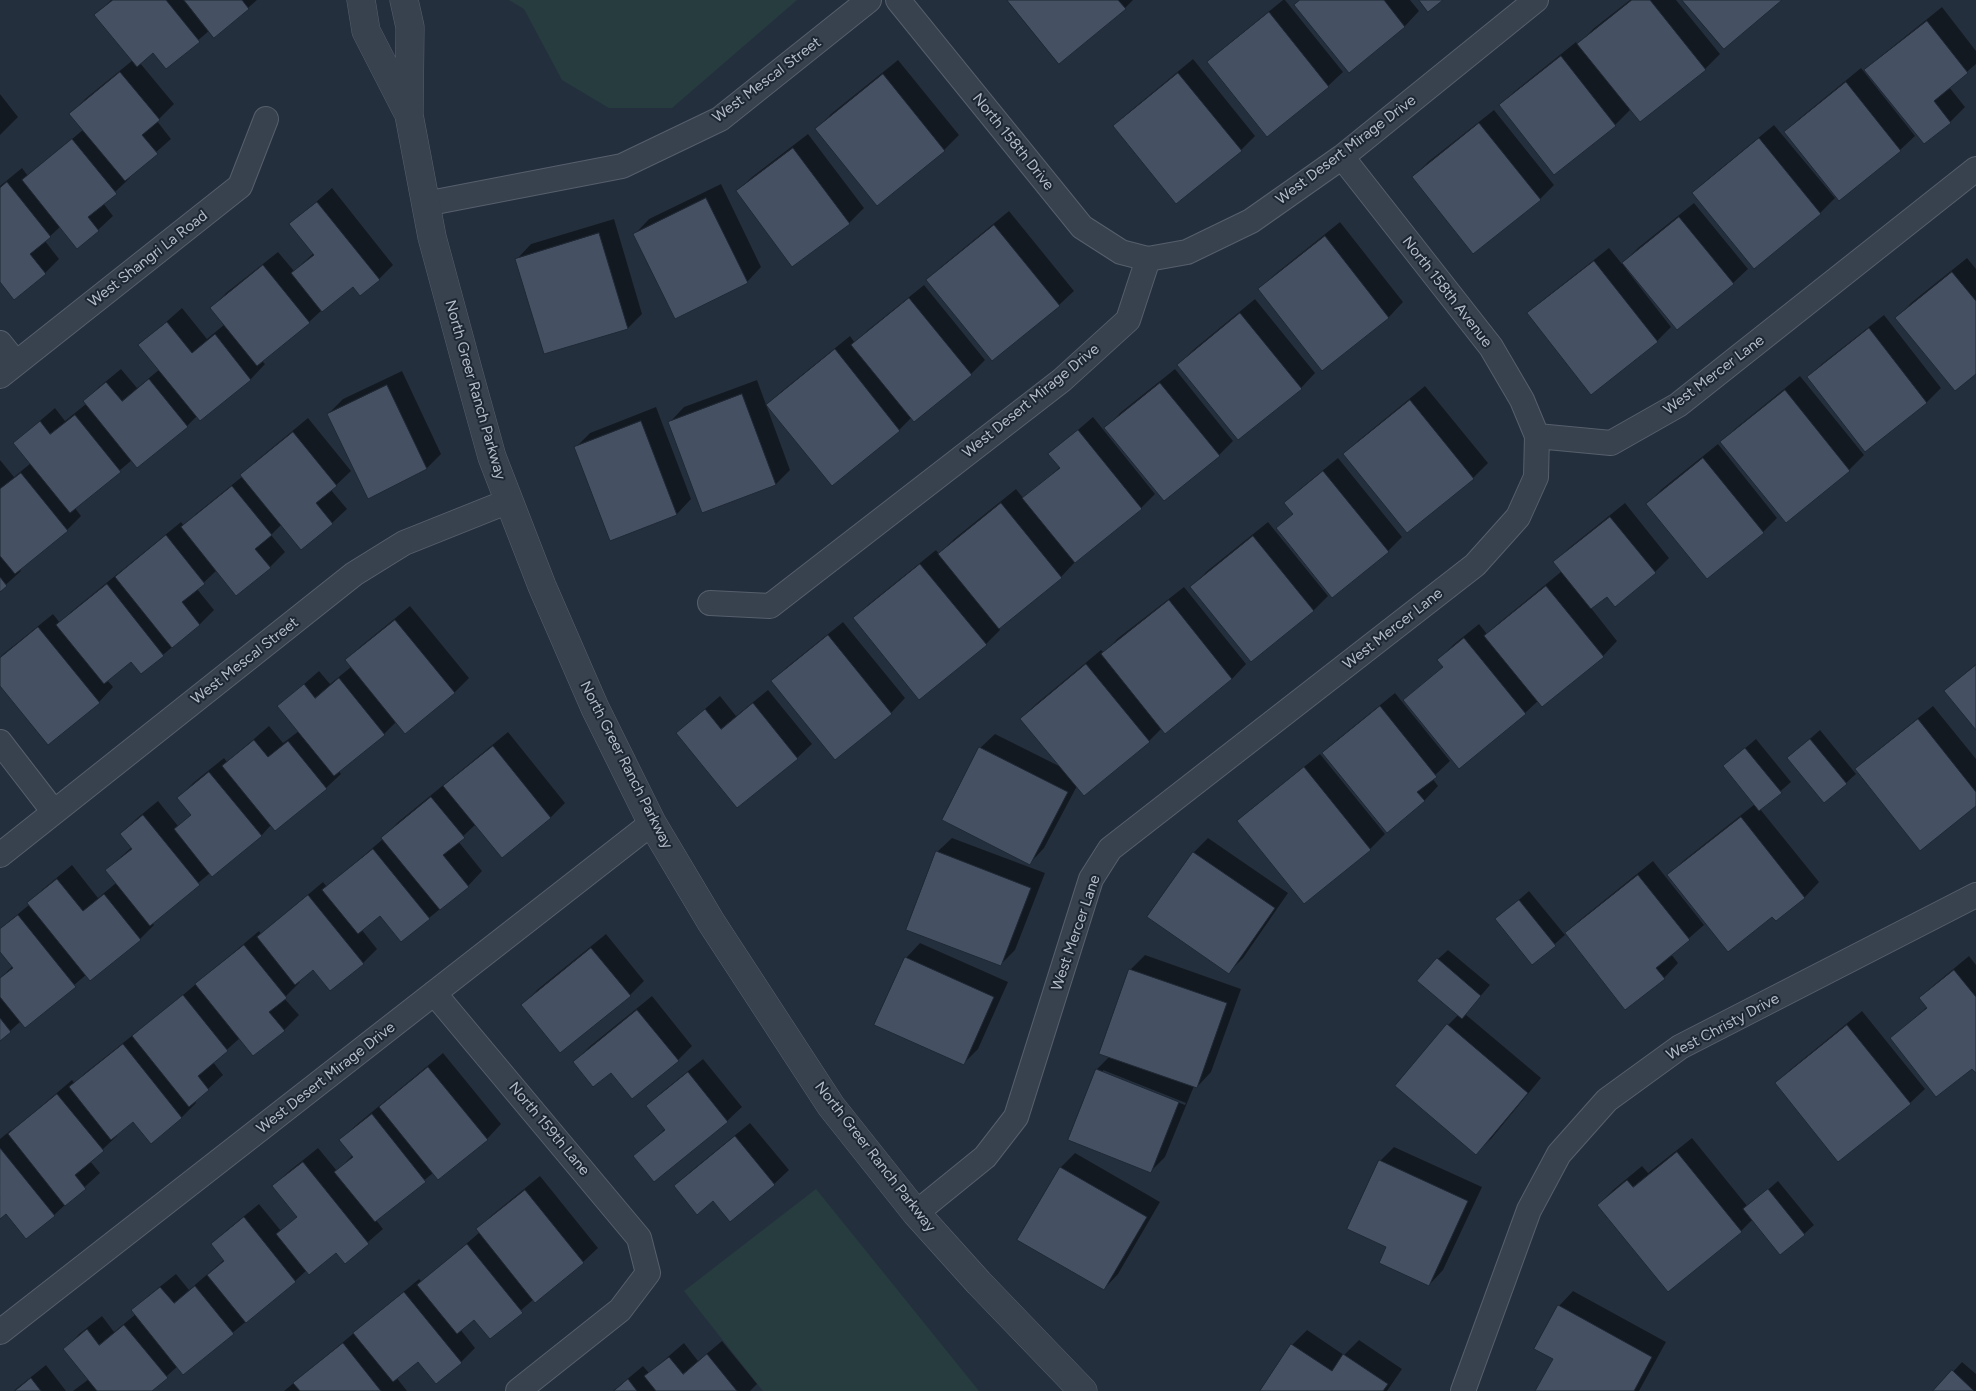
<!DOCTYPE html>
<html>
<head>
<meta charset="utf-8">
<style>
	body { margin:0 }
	canvas { display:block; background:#242f3e }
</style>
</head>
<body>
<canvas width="1976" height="1391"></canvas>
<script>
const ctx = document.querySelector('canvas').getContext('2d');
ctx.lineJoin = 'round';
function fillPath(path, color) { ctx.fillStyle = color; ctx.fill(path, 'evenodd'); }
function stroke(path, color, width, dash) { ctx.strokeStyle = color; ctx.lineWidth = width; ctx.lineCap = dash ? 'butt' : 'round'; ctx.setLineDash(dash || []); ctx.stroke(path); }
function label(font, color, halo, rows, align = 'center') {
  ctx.font = font + ' Figtree,sans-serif'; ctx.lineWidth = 4; ctx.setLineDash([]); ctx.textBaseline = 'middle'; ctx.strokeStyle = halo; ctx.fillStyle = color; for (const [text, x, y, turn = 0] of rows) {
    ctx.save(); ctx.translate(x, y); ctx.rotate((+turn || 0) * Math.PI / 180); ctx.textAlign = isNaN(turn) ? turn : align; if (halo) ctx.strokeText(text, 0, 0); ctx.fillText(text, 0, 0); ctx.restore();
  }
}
fillPath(new Path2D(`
	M509,0H797L672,108H609L562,80L524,9Z
	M816,1189L979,1391H763L684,1291Z`), '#263c3f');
fillPath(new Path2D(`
	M111,0H257L248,8L210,30L166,68L153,52L140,63L174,104L157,121L171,139L129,176L130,178L103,203L113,216L98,230L78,247L61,226L45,241L59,259L45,273L0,280V186L22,168L28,176L84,129L71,114L85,99L133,60L96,15Z
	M1008,0H1133L1125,8Z
	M1283,0H1285L1343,72L1328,86L1267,135L1209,62L1224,48Z
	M1301,0H1410L1419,11L1405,26L1349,71Z
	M1630,0H1676L1720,54L1705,69L1640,120L1631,109L1615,125L1554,173L1500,105L1515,91L1576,42L1578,45L1593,29Z
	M1942,7L1976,51V64L1949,87L1965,107L1950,122L1866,70L1881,56Z
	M1193,59L1255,136L1241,150L1114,126L1129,112Z
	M898,60L959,135L944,150L878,204L817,129L831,114Z
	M1861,68L1915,136L1900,150L1839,199L1785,132L1800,118Z
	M0,94L18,117L0,135Z
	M1494,110L1554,185L1540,199L1413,177L1428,162Z
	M1774,125L1835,198L1820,213L1755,267L1693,193L1708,179Z
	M808,134L864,208L849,223L737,191L752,177Z
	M721,184L761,267L747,282L635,234L649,219Z
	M332,188L393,265L379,279L353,286L322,310L309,322L262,361L265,364L251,379L200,420L197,416L187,426L132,460L75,508L81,516L67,530L19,569L21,571L0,590V460L14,477L31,463L14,443L55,408L65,421L86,404L84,401L99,387L121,369L137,388L160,369L140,345L182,308L207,339L225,324L212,308L226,293L278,252L294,271L314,253L291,224Z
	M1694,203L1748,269L1733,283L1628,268L1626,269L1671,327L1657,341L1529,313L1544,299L1609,248L1622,264L1638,248Z
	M1009,211L1074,291L1059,305L928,280L942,266Z
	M614,219L642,314L628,328L545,353L517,259L531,244Z
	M1340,222L1403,302L1389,317L1323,369L1260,289L1274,275Z
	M1967,258L1976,269V372L1897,318L1911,303Z
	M924,285L985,360L971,374L912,417L899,430L832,485L767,405L782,391L850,336L855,343L868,330Z
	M1255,299L1315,373L1301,388L1178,365L1193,350Z
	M1884,315L1941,388L1927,402L1865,450L1808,377L1823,363Z
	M1175,369L1233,441L1219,455L1106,428L1120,413Z
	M402,371L441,454L427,468L368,497L328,414L343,399Z
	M1800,376L1864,455L1849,470L1786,521L1722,442L1736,428Z
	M757,380L790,470L776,484L670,422L684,407Z
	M1425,386L1488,463L1473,478L1407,531L1345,454L1359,440Z
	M656,407L691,499L677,514L611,539L575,448L590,433Z
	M1093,417L1155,494L1141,508L1075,562L1061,577L999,628L1000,630L986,644L855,618L869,604L936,550L939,554L954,539L1016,489L1024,499L1060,467L1050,454Z
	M308,418L351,471L331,490L347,509L332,523L282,524L271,535L285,552L270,567L217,570L197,589L214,610L200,624L141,673L131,660L107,680L113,687L99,702L0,684V658L2,655L53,614L60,623L72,611L181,522L184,526L197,513L243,476L256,461Z
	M1718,444L1777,518L1763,532L1647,504L1662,489Z
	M1338,458L1402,537L1388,551L1278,529L1294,513L1286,503L1300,489Z
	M1625,503L1669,558L1655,572L1607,595L1591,608L1617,641L1603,656L1538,701L1525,713L1405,700L1444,666L1439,660L1453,645L1479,624L1487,634L1500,622L1562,571L1555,563L1569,548Z
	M1268,522L1328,596L1313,611L1192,587L1206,572Z
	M1184,587L1246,664L1232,679L1162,728L1149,741L1084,794L1077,786L1044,848L1030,863L980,748L995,734L1061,767L1021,719L1036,704L1101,650L1104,653L1117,639Z
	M410,606L469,678L454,693L396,722L384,734L339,771L341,774L326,788L275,830L271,825L261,836L210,873L152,922L154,925L140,939L87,974L26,1026L21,1021L0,1040V978L13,966L0,950V929L30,904L43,889L72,865L98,898L116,883L106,870L132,847L121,834L136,819L158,801L178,826L192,814L179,798L193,783L224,758L227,762L269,726L283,743L299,731L279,706L319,671L330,684L351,667L346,661L361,646Z
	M843,622L905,698L891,713L835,758L773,681L787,667Z
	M1976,664V728L1946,691Z
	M768,690L812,744L797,758L737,807L677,733L720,696L736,716Z
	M1395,693L1450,761L1432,778L1438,786L1424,801L1324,753L1338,739Z
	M1933,706L1976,759V804L1857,769L1872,755Z
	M1820,730L1856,774L1846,783L1788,758Z
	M508,732L565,803L551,817L502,856L476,824L458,841L482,871L468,886L429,918L380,915L362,930L377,949L363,963L314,968L299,980L300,982L284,998L299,1015L284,1030L254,1054L240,1038L213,1062L223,1075L195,1101L196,1103L182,1117L151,1142L133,1120L116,1134L117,1136L90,1161L100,1173L54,1215L6,1213L0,1218V1139L11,1130L12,1131L72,1080L75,1084L85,1073L138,1031L139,1032L259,931L261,934L323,882L327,887L383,839L397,823Z
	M1756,739L1791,782L1760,809L1819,882L1805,897L1776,920L1772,915L1669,876L1683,861L1755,804L1724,766Z
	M1320,754L1385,834L1370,849L1304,902L1239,821L1254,807Z
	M952,838L1045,873L1015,950L1000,965L937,852Z
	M1208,838L1288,893L1243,958L1229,972L1149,917L1194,852Z
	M1653,861L1704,925L1671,954L1678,963L1664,978L1567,933L1581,919Z
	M1529,891L1565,935L1532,964L1496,920Z
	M606,934L644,981L630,995L523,1005L537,990Z
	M920,943L1008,982L978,1049L963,1064L906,958Z
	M1448,950L1490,985L1465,1014L1541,1078L1491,1139L1476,1153L1448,1025L1459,1014L1438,959Z
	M1145,955L1241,989L1211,1072L1197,1087L1194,1086L1165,1157L1151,1171L1069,1139L1097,1069L1110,1056L1130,970ZM1103,1070L1186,1103L1185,1105L1103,1073Z
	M1969,956L1976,965V1071L1973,1067L1891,1038L1927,1007L1920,998L1935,984Z
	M652,996L692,1046L678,1060L611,1071L575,1062L589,1047Z
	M1862,1011L1925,1089L1910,1103L1776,1083L1791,1069Z
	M443,1053L501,1124L487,1139L433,1173L376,1220L383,1229L345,1262L336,1251L307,1270L295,1281L184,1373L178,1366L150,1391H73L89,1379L65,1349L79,1334L102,1316L114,1332L136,1314L133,1311L148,1296L176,1274L189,1290L225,1259L213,1244L227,1230L259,1204L281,1231L298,1216L274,1186L288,1172L318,1148L337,1171L353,1155L341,1140L355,1126Z
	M703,1059L742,1107L727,1121L654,1180L635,1156L666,1128L648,1106L662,1092Z
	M750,1123L789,1170L774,1184L714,1200L675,1186L690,1172Z
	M1692,1138L1748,1207L1778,1181L1814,1225L1804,1234L1753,1219L1741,1231L1598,1205L1613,1190L1642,1166L1648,1173Z
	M1394,1147L1482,1187L1443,1270L1429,1285L1388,1247L1380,1161Z
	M1075,1153L1160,1202L1118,1274L1104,1289L1019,1239L1061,1167Z
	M540,1176L598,1248L583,1262L534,1299L490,1337L475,1318L460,1329L475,1348L461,1362L418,1360L396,1377L407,1391H284L419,1279L422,1282L480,1232L478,1230L492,1215Z
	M1573,1291L1666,1342L1639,1391H1536L1554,1358L1559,1306Z
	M1307,1330L1344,1355L1359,1340L1402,1369L1387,1391H1261L1292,1345Z
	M722,1341L757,1384L750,1391H613L643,1366L649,1373L684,1343L698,1361Z
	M1962,1362L1976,1374V1391H1935Z
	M46,1365L66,1391H14L17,1388Z`), '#0007');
const building = new Path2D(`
	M113,0H166L200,42L166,69L153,53L137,67L94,15Z
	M184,0H242L249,9L214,38Z
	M1007,0H1118L1126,9L1059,64Z
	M1300,0H1384L1405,27L1349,73L1294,5Z
	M1419,0H1443L1428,12Z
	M1632,0H1650L1706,70L1640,122L1577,44Z
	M1682,0H1782L1724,49Z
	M1269,12L1329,87L1267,137L1207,62Z
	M1927,21L1968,73L1934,101L1951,123L1924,144L1864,70Z
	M1561,56L1616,126L1554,175L1499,105Z
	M120,72L160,120L142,135L158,154L125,181L69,114Z
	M1178,73L1242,151L1176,204L1113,126Z
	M883,74L945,151L877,206L815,129Z
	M1846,82L1901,151L1839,201L1784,132Z
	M1479,123L1541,200L1473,254L1412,177Z
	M1759,138L1821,214L1754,269L1692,193Z
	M72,139L117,194L88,217L99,231L77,249L22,180Z
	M793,148L850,224L792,267L736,191Z
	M7,182L51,237L30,254L46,274L14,300L0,282V188Z
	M706,198L748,283L675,319L633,234Z
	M317,202L380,280L360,296L353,287L322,312L291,273L314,255L289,224Z
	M1679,217L1734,284L1677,330L1622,263Z
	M994,225L1060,306L992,361L926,280Z
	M599,233L628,329L544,354L515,259Z
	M1325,236L1389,318L1322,371L1258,289Z
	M1594,261L1658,342L1591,395L1527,313Z
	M263,265L310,323L257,366L210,308Z
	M1952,272L1976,301V374L1955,391L1895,318Z
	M909,298L972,375L914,422L851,345Z
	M1240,313L1302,389L1238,440L1177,365Z
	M167,322L192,353L215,334L251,380L200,421L138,345Z
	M1869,328L1927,403L1865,452L1807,377Z
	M835,349L900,431L832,486L766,405Z
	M149,379L188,427L137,468L83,401L106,382L122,401Z
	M1160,383L1220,456L1164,501L1104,428Z
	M387,385L427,469L368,499L327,414Z
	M1785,390L1850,471L1786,523L1720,442Z
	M742,394L776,485L702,513L668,422Z
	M1410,400L1474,479L1407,533L1343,454Z
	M75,415L121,472L70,513L13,443L40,421L50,434Z
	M641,421L677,515L610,541L574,447Z
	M1078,430L1142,509L1075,563L1022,498L1060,468L1048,454Z
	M293,432L337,486L316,503L333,524L301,550L240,475Z
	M1703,458L1764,533L1707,579L1646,504Z
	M1323,471L1389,552L1332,598L1276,528L1293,514L1284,503Z
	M21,473L68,531L15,574L0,556V489Z
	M232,486L272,535L255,549L271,568L236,596L181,527Z
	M1001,503L1062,578L999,629L938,554Z
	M1610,517L1656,573L1615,607L1607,597L1591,609L1553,562Z
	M166,535L205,584L182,602L200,625L172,648L115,577Z
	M1253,536L1314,611L1251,662L1190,587Z
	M920,564L987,645L919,700L853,618Z
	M0,577L7,586L0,592Z
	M107,584L164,656L141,674L131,662L104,684L56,625Z
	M1546,586L1604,657L1542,707L1484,636Z
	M1169,600L1232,679L1165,734L1101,654Z
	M395,620L455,693L405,734L345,660Z
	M38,627L100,703L48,745L0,686V658Z
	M828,635L892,714L835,760L771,681Z
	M1464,638L1526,714L1459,769L1403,700L1443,667L1437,660Z
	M1086,664L1150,742L1084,796L1020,719Z
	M1976,665V730L1944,691Z
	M339,678L385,735L334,776L277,706L304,684L315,698Z
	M753,703L798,759L737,808L676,733L705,709L721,729Z
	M1380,706L1437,777L1417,792L1425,801L1387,833L1322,753Z
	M1918,719L1976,792V806L1920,851L1855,769Z
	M1810,739L1847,784L1824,803L1787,758Z
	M254,740L268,757L288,741L327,789L275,831L222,766Z
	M493,746L551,818L502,858L443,786Z
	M979,747L1068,792L1030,865L942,820Z
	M1745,748L1782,793L1759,811L1723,766Z
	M1304,767L1371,850L1304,904L1237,821Z
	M209,772L262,836L212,877L174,829L191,815L177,798Z
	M431,797L465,838L443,855L469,887L440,910L381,838Z
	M143,815L200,885L150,926L105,870L132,849L120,834Z
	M1741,817L1805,898L1776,921L1772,917L1728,952L1667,875Z
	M373,849L430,919L401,942L380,916L358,934L322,890Z
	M936,851L1031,888L1001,966L906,930Z
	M1193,852L1275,908L1229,974L1147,917Z
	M1638,875L1690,940L1656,968L1665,979L1625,1010L1565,933Z
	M57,879L83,911L104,894L141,940L90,981L27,903Z
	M308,895L364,964L330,991L313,970L295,985L257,937Z
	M1519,900L1556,946L1532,965L1495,919Z
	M18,915L76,987L25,1028L0,997V978L13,968L0,952V929Z
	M244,945L287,998L269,1012L285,1031L253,1056L195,984Z
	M591,948L631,996L560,1053L521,1005Z
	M905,957L994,997L964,1065L874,1025Z
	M1437,958L1481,996L1462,1019L1417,981Z
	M1129,969L1227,1003L1197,1088L1099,1054Z
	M1954,970L1976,997V1073L1972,1069L1936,1097L1890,1038L1927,1008L1919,998Z
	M183,995L228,1051L198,1076L209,1090L189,1107L132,1036Z
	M637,1010L679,1061L632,1099L611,1073L593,1087L573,1062Z
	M0,1018L11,1032L0,1041Z
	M1447,1024L1528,1093L1476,1155L1395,1086Z
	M1847,1025L1911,1104L1838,1162L1775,1083Z
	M123,1044L182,1118L151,1144L133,1122L111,1140L69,1087Z
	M428,1067L488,1140L438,1180L379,1107Z
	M1096,1069L1179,1102L1151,1173L1068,1140Z
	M688,1072L728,1122L654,1182L633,1156L665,1130L646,1106Z
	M57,1094L104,1151L75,1175L86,1189L65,1206L8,1134Z
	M372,1114L426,1182L375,1222L334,1172L353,1157L339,1140Z
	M735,1136L775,1185L730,1222L713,1201L697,1215L674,1186Z
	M0,1148L55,1216L26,1239L6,1214L0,1219Z
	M1677,1152L1742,1232L1668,1292L1597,1205L1627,1180L1633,1187Z
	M1379,1160L1468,1201L1429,1286L1379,1263L1386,1247L1347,1229Z
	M303,1162L369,1244L345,1264L336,1253L309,1275L276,1234L297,1217L272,1186Z
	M1060,1167L1147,1217L1104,1290L1017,1240Z
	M1768,1189L1805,1235L1780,1255L1743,1209Z
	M525,1190L584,1263L535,1303L476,1229Z
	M244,1217L296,1282L246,1323L207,1275L224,1261L211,1244Z
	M467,1244L523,1313L490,1339L474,1320L457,1334L417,1285Z
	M195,1286L234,1334L183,1375L131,1310L160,1287L174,1303Z
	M404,1292L462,1363L436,1384L418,1362L393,1382L353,1333Z
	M1558,1305L1652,1357L1634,1391H1535L1553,1359L1534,1349Z
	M124,1325L168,1378L152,1391H97L63,1349L87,1329L99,1345Z
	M343,1343L381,1391H300L293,1383Z
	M1291,1344L1332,1371L1343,1354L1388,1384L1383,1391H1260Z
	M707,1354L737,1391H656L644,1376L669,1357L683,1374Z
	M1952,1370L1974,1391H1933Z
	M31,1378L41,1391H15Z
	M628,1379L637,1391H614Z`);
fillPath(building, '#455162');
stroke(building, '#1f2835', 1);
const minor = new Path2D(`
	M898,0L1082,227L1121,252L1148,259L1187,252L1251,221L1342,157L1536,0
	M425,204L622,166L720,119L869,0
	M0,343L16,363
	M0,376L240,186L266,119
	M1537,436L1611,443L1678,405L1976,169
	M710,603L770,606L1062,380L1128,320L1148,259
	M0,742L54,812
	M0,855L354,574L404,543L509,501
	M434,993L639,1238L648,1273L620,1310L518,1391
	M916,1213L985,1157L1016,1117L1091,879L1110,849L1475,565L1518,517L1536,477L1537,436L1522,400L1491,347L1342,157
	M0,1332L652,823
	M1463,1391L1529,1210L1559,1154L1607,1100L1680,1047L1976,895`);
const tertiary = new Path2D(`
	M361,0L366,31L407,111
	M404,0L410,27L409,115L432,237L469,374L492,457L542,586L595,708L652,823L711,922L831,1106L916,1213L979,1283L1083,1391`);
stroke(minor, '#565f6c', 26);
stroke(tertiary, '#565f6c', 29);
stroke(minor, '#38414e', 24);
stroke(tertiary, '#38414e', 28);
label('15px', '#b4bcc9', '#1d2633', [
	["West Mescal Street",767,80,-37],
	["North 158th Drive",1013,142,51],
	["West Desert Mirage Drive",1346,150,-37],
	["West Shangri La Road",148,259,-38],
	["North 158th Avenue",1447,292,52],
	["West Mercer Lane",1714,375,-37],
	["North Greer Ranch Parkway",475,390,74],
	["West Desert Mirage Drive",1031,401,-39],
	["West Mercer Lane",1393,629,-38],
	["West Mescal Street",245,661,-38],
	["North Greer Ranch Parkway",626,765,63],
	["West Mercer Lane",1076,933,-71],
	["West Christy Drive",1723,1027,-28],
	["West Desert Mirage Drive",326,1078,-38],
	["North 159th Lane",549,1129,50],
	["North Greer Ranch Parkway",875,1157,52]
]);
</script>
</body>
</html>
